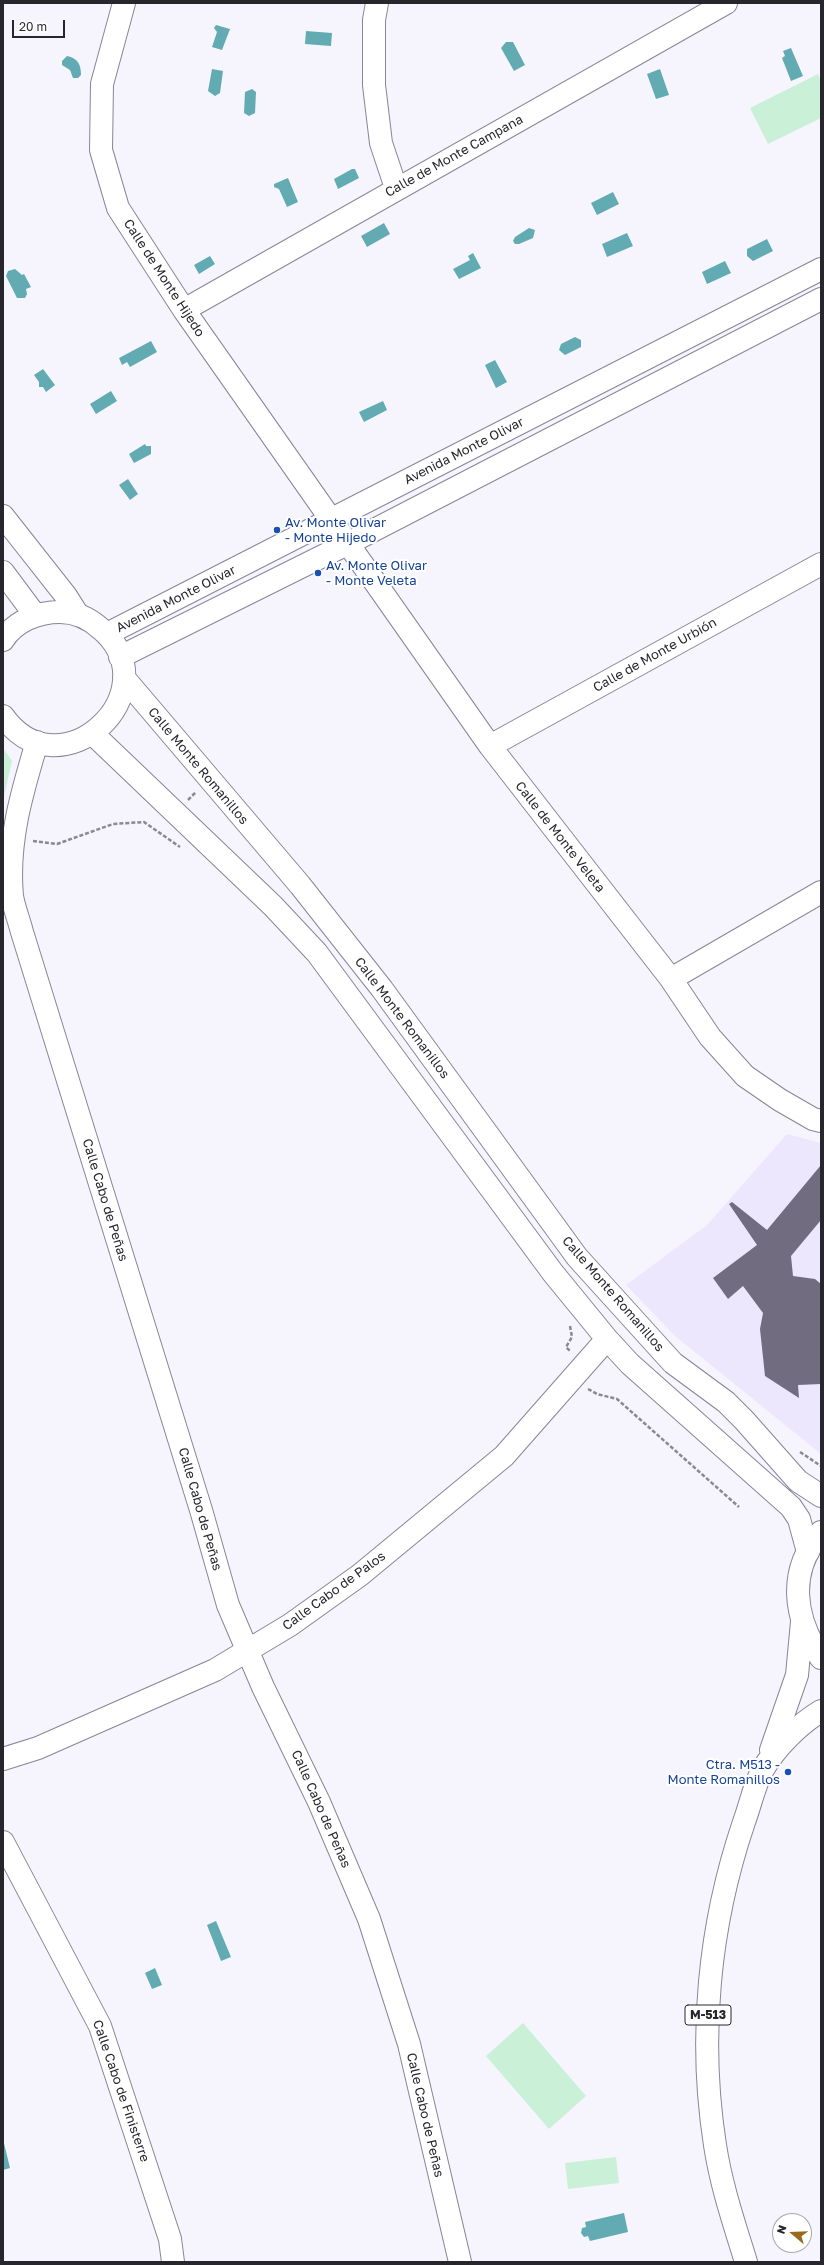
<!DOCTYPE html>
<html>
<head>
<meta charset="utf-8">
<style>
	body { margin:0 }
	#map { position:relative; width:824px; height:2265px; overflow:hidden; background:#f6f4fd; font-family:"Golos Text",sans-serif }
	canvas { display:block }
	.frame { position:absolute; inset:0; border:4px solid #28262d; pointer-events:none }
	.north { position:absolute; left:772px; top:2213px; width:40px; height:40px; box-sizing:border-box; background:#fff; border:1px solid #a9a8ab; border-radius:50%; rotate:289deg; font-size:11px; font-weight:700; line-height:16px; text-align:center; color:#28262d }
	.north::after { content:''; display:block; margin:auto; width:14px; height:18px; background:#9a6a1c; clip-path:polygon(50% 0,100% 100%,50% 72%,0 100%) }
	.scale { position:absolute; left:12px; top:20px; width:53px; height:18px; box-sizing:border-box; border:2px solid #28262d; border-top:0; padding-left:5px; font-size:12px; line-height:14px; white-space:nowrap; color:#28262d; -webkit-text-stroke:3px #fff; paint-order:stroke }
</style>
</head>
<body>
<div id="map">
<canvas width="824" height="2265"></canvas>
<div class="frame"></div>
<div class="north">N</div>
<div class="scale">20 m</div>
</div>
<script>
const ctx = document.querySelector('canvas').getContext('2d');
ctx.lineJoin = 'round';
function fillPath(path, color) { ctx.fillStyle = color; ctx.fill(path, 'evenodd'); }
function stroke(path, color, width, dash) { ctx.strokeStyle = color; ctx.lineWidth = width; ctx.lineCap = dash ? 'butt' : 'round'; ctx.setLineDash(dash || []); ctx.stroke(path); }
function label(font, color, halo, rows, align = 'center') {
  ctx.font = font + ' "Golos Text",sans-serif'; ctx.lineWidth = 4; ctx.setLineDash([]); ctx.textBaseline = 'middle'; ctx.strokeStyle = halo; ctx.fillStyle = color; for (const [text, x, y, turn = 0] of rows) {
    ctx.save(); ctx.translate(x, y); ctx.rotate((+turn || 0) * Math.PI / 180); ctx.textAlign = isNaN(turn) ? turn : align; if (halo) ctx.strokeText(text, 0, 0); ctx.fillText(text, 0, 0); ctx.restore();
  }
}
fillPath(new Path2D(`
	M787,1134L821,1143V1454L675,1336L626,1285L707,1225Z`), '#ede7fe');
fillPath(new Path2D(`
	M818,74L821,81V118L768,144L750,108Z
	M3,748L12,761L3,801Z
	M523,2023L586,2096L549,2129L486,2056Z
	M616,2157L619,2183L568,2189L565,2163Z`), '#caf1d7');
fillPath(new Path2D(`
	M216,25L230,29L222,50L212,47L217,32L214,28Z
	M306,31L332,33L331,46L305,44Z
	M506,42H513L525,65L514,71L501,48Z
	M791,48L803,76L791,81L782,58L785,56L783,51Z
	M67,56C78,58 81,65 81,75L78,78H73L70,70L62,65V61Z
	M212,69L223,71L220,93L215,96L208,91Z
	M660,69L669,95L656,99L647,74Z
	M252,89L256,92L255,113L249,116L244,113L245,92Z
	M352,169H355L359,178L338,189L334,179Z
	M288,178L298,202L287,207L279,189L274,187V184Z
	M613,192L619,204L597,215L591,203Z
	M384,223L390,234L367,247L361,236Z
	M529,228L535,230L533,238L519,244H515L513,241L515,237Z
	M627,233L633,246L607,257L602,244Z
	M767,239L773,251L753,261L747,256V249Z
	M473,253L481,268L459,279L453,269L470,260L468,256Z
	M210,256L215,264L199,274L194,265Z
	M725,261L731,273L707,284L702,272Z
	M15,269L22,275L24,274L31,287L26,289L27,294L25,298H17L6,276L8,271Z
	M575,337L581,340V347L565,355L559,350L561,344Z
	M151,341L157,352L130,367L127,362L122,365L119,358Z
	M495,360L507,382L496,388L485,365Z
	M43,369L55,385L46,392L43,387H39V382L34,375Z
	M111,391L117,401L96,414L90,404Z
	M383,401L387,410L364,422L359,412Z
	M145,444L146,446H151V454L134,463L129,454Z
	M128,479L138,494L130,500L119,485Z
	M216,1921L231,1957L221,1961L207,1925Z
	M155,1968L162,1985L152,1989L145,1973Z
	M3,2139L10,2168L3,2170Z
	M624,2213L628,2232L590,2241L588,2236L584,2237L581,2233L582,2228L586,2227L585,2222Z`), '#62abb3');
fillPath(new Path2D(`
	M821,1165V1220L791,1256L793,1276L815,1279L821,1284V1384L798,1385L799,1398L765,1376L760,1329L763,1313L743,1286L728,1299L713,1278L757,1245L729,1204L732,1202L767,1230Z`), '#716c7f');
const minor = new Path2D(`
	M124,3L102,84L101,150L118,208L184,310L490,746L671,979L710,1037L745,1076L780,1100L813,1119L821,1121
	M377,3L374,20V85L381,143L396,188
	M184,310L726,3
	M3,516L66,596L78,615
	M3,572L35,615
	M107,634L821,269
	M3,640C15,621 38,612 60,612C76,612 90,619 101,629C173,691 60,797 3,716
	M120,657L349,543L821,299
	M124,678L300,885L382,989L577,1257L673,1363L726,1402L744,1420L798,1481L821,1496
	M93,734L273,906L317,953L553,1273L607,1339L630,1364L791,1507L799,1519L808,1552
	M37,742C22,792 7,842 12,896C14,908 19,920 22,932L201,1510L228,1605L263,1687L319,1802L369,1919L409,2044L460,2262
	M490,746L821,564
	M671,979L821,892
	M3,1759L38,1748L215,1670L290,1625L360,1575L504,1456L607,1339
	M3,1842L100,2026L170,2239L173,2262`);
const major = new Path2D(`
	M821,1532C787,1572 794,1618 821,1658
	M771,1750L797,1675L802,1622
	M746,2262C734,2223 721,2185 715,2145C698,2037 709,1925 744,1822C750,1806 754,1786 762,1771C775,1748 799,1724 821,1711`);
stroke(minor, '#8a8498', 24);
stroke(major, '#8a8498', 24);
stroke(new Path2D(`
	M188,800L196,792
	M33,841L57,844L113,824L144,822L180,847
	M570,1326L572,1337L566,1347L570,1351
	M588,1389L597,1394L617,1399L739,1507
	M800,1452L821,1466`), '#8a8890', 2.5, [4, 2]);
stroke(minor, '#fff', 22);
stroke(major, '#fff', 22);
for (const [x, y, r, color] of [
	[277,530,4,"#1a4fb4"],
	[318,573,4,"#1a4fb4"],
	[788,1772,4,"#1a4fb4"]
]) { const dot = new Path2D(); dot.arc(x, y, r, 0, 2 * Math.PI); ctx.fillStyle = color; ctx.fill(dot); stroke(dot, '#fff', 1.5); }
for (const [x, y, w] of [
	[708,2015,46]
]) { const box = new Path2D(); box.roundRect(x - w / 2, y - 10, w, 20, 3); ctx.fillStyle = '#fff'; ctx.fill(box); stroke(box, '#28262d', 1); }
label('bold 12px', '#28262d', null, [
	["M-513",708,2015]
]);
label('13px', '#28262d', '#fff', [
	["Calle de Monte Campana",454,156,-29],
	["Calle de Monte Hijedo",164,278,57],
	["Avenida Monte Olivar",464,451,-27],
	["Avenida Monte Olivar",176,599,-27],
	["Calle de Monte Urbión",655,655,-29],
	["Calle Monte Romanillos",198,766,50],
	["Calle de Monte Veleta",560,837,52],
	["Calle Monte Romanillos",402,1018,53],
	["Calle Cabo de Peñas",105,1200,73],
	["Calle Monte Romanillos",613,1294,49],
	["Calle Cabo de Peñas",200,1509,74],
	["Calle Cabo de Palos",334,1591,-36],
	["Calle Cabo de Peñas",321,1809,66],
	["Calle Cabo de Finisterre",121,2091,71],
	["Calle Cabo de Peñas",425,2115,77]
]);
label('13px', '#164399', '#fff', [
	["Av. Monte Olivar",285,523],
	["- Monte Hijedo",285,538],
	["Av. Monte Olivar",326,566],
	["- Monte Veleta",326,581],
	["Ctra. M513 -",780,1765,"right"],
	["Monte Romanillos",780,1780,"right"]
], 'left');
</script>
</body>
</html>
